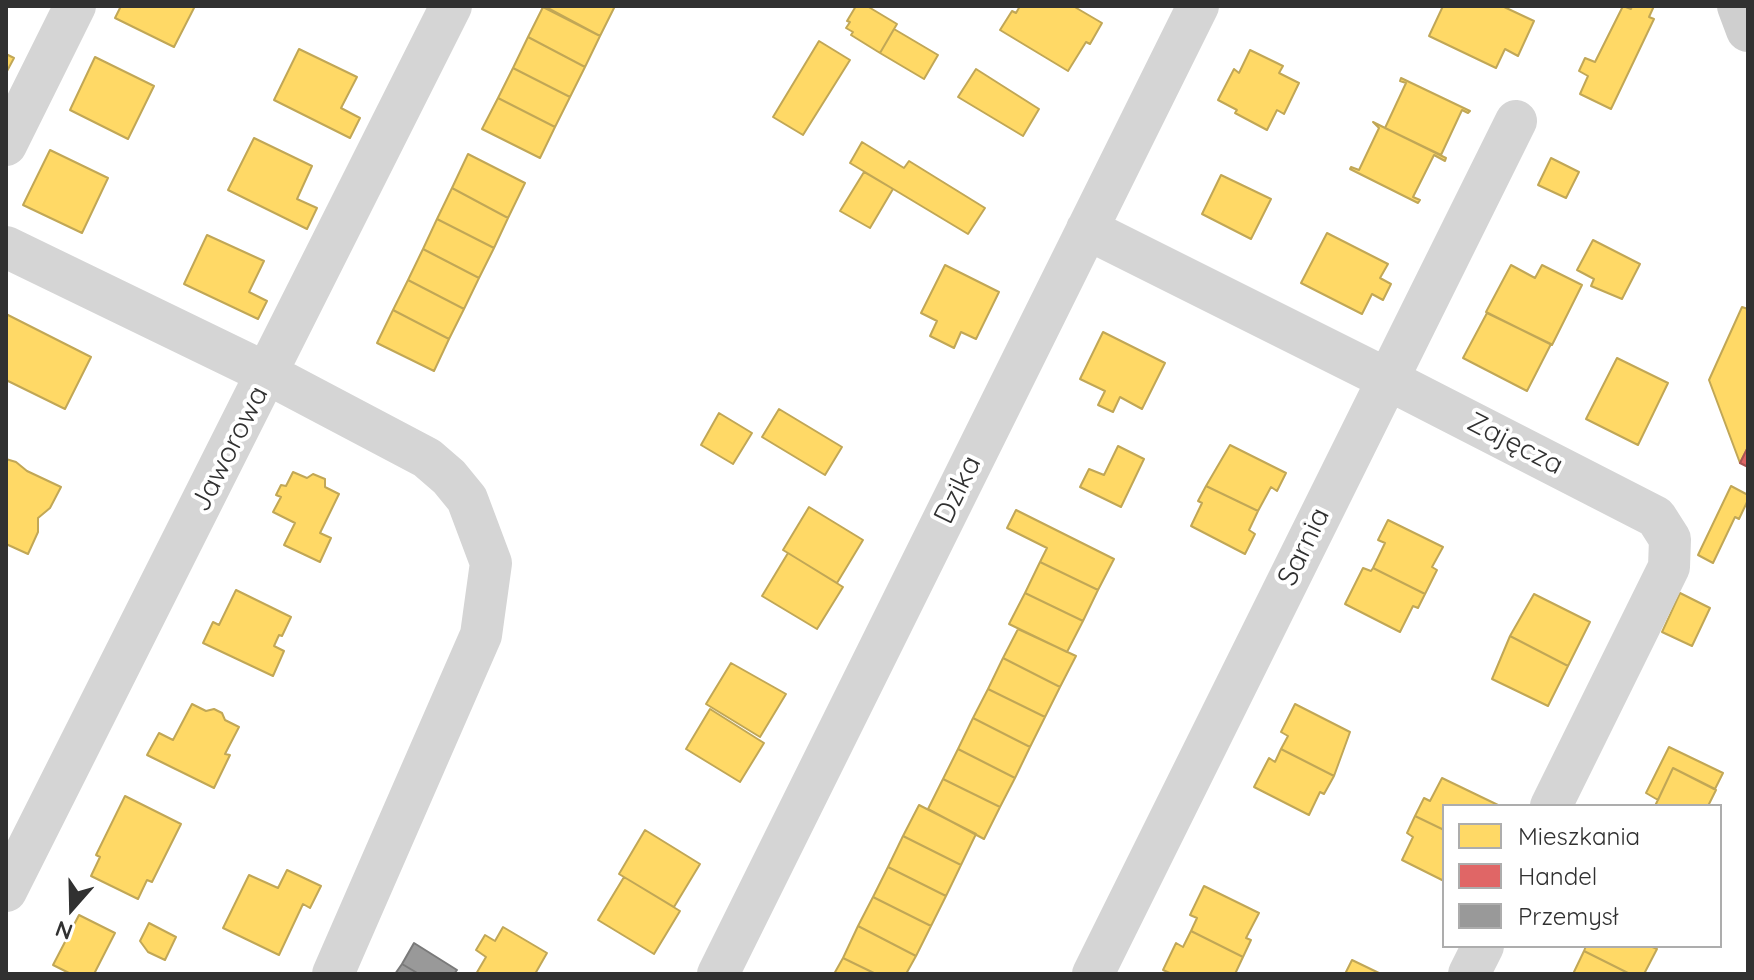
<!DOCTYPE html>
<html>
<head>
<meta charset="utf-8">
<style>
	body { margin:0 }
	#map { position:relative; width:1754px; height:980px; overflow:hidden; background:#fff; font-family:Quicksand,sans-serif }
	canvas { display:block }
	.frame { position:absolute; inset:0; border:8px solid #313131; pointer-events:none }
	.legend { position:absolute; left:1442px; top:804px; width:280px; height:144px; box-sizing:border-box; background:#fff; border:2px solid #adadad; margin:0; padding:10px 14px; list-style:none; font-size:24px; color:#313131 }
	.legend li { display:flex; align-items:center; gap:16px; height:40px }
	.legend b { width:40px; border:2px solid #adadad }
	.north { position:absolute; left:32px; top:868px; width:80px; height:80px; -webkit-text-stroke:6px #fff; paint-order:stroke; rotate:200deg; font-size:22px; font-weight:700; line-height:32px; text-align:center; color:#313131 }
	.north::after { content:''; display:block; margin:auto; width:28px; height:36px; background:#313131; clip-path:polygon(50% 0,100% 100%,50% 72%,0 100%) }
</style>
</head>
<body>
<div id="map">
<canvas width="1754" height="980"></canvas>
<div class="frame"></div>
<ul class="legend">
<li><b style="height:22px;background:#ffd966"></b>Mieszkania</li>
<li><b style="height:22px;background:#e06666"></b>Handel</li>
<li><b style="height:22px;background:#999"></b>Przemysł</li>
</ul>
<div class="north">N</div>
</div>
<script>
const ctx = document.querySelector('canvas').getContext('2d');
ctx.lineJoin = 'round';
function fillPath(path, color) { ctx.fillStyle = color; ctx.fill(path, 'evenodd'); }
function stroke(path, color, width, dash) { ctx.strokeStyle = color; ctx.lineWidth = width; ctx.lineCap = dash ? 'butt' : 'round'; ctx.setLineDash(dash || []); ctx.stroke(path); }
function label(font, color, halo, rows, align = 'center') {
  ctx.font = font + ' Quicksand,sans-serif'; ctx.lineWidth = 8; ctx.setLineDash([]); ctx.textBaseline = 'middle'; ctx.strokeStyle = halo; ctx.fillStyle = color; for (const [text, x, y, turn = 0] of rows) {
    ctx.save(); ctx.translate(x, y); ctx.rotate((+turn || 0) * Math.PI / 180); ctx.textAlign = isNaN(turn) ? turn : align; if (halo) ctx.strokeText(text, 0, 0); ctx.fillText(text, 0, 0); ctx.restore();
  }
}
const homes = new Path2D(`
	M121,6H195L174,47L115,18Z
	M544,6H615L600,36Z
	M856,6H867L897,24L880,53L851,35L853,32L846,28L850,22L847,21Z
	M1020,6H1073L1102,23L1090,44L1086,42L1068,71L1000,30L1012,11L1016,13Z
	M1443,6H1502L1534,21L1518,56L1505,49L1496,68L1429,36Z
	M1623,6L1631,9L1632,6H1654L1649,17L1654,19L1611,109L1580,94L1588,76L1579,71L1585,58L1595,62Z
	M543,7L600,36L585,67L528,37Z
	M894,29L938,55L924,79L880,53Z
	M528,37L585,67L570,97L513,68Z
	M819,41L850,60L803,135L773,117Z
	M299,49L357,77L341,108L360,118L350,138L274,100Z
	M1250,50L1283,66L1279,73L1299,83L1284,114L1277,110L1267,130L1235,113L1237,110L1218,100L1234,69L1239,73Z
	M6,54L14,58L6,73Z
	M95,57L154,86L128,139L70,110Z
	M513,68L570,97L555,127L498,98Z
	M976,69L1039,109L1023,136L958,97Z
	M1401,78L1470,111L1468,113L1462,110L1441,155L1385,128L1406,83L1400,81Z
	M498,98L555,127L540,158L482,129Z
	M1373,122L1446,158L1445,161L1434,155L1413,197L1420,200L1418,203L1350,169L1351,167L1359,170L1379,128Z
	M254,138L312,166L297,199L317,208L307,229L228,190Z
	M862,142L904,168L909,161L985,208L968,234L850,163Z
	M50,150L108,178L82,233L23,205Z
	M468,154L525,183L508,218L452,188Z
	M1551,158L1579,172L1566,198L1538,185Z
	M864,172L893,189L870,228L840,211Z
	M1221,175L1271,199L1251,239L1202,214Z
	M452,188L508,218L494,248L437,219Z
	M437,219L494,248L479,278L423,249Z
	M1327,233L1388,264L1380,278L1391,284L1383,300L1372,294L1362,314L1301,283Z
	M207,235L264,261L249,292L267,301L258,319L184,284Z
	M1593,240L1640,264L1622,299L1591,286L1594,279L1577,270Z
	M423,249L479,278L464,309L408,280Z
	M945,265L999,292L976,339L961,332L954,348L930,336L937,321L921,313Z
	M1511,265L1535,278L1542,265L1582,285L1552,345L1486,312Z
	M408,280L464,309L449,339L393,310Z
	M1742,307L1748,309V447L1740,463L1709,380Z
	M393,310L449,339L434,371L377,343Z
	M1487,313L1551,344L1527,391L1463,358Z
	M6,314L91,357L65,409L6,380Z
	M1103,332L1165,363L1142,409L1120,397L1113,412L1098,405L1105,391L1080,379Z
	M1617,358L1668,383L1638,445L1586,419Z
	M779,409L842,447L825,475L762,437Z
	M719,413L752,433L733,464L701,445Z
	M1230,445L1286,473L1277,491L1271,487L1258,511L1206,486Z
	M1118,446L1144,459L1121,507L1080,487L1089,469L1104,475Z
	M6,459L16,462L27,471L61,487L50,508L38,518V532L28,554L6,544Z
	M293,472L307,478L313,474L325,479V487L339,494L320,533L331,538L320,562L284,545L295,523L273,512L281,497L276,495L281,485L286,486Z
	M1206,486L1258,511L1249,530L1255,534L1245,554L1191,526L1202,503L1198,501Z
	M1731,486L1748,495V500L1739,519L1735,517L1713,563L1698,555Z
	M809,507L863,540L837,583L783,550Z
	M1016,510L1114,559L1098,590L1040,562L1047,548L1007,528Z
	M1388,520L1443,547L1432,567L1437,570L1425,594L1373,568L1385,543L1378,540Z
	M788,553L843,587L817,629L762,596Z
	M1040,562L1098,590L1083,621L1025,593Z
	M1363,568L1371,571L1373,568L1425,594L1418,608L1413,606L1400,632L1345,604Z
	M236,590L291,617L282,636L279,635L274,646L284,651L273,676L203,643L213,622L219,625Z
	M1025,593L1083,621L1067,652L1009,624Z
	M1680,593L1710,608L1692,646L1662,632Z
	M1534,594L1590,622L1568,666L1510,636Z
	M1018,629L1076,656L1060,687L1003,658Z
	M1510,636L1568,666L1548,706L1492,679Z
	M1003,658L1060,687L1045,717L988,689Z
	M731,663L786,694L760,737L706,704Z
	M988,689L1045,717L1030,747L973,718Z
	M192,704L206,711L214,709L222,713L225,720L239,727L225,754L230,755L214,788L147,755L159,733L173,740Z
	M1295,704L1350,732L1334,776L1281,749L1288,736L1281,732Z
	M710,709L764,743L740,782L686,749Z
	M973,718L1030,747L1015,778L958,749Z
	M1669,747L1723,773L1715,789L1673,768L1658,800L1646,793Z
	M958,749L1015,778L1000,807L943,779Z
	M1281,749L1334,776L1324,794L1320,792L1309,815L1254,787L1269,758L1275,762Z
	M1673,768L1716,790L1708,806H1655Z
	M1442,778L1498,805L1497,806H1444V830L1415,816L1424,798L1430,801Z
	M943,779L1000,807L984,839L928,809Z
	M125,796L181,824L152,882L147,880L138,899L91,876L100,857L96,855Z
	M919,805L976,834L961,865L903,836Z
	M1415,816L1444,830V881L1402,860L1413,837L1407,833Z
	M645,830L700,864L674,907L619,874Z
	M903,836L961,865L946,896L888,867Z
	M888,867L946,896L931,926L873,897Z
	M287,870L321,886L310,908L303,904L279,955L223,928L249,875L278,888Z
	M624,877L680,911L654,954L598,920Z
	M1204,886L1259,913L1246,938L1251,940L1243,957L1191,931L1197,918L1190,915Z
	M873,897L931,926L916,956L858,926Z
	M79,915L115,933L94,974H71L53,965Z
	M149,923L176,937L165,960L148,952L140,941Z
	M858,926L916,956L906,974H876L843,958Z
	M503,927L547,953L535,974H476L486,957L476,950L485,935L495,941Z
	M1191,931L1243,957L1235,974H1172L1163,970L1176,943L1183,947Z
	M1586,946H1650L1657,949L1644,974H1630L1584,951Z
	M1584,951L1630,974H1573Z
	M843,958L876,974H834Z
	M1352,960L1381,974H1345Z`);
fillPath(homes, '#ffd966');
stroke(homes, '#c1a756', 2);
const shops = new Path2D(`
	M1748,447V467L1740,463Z`);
fillPath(shops, '#e06666');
stroke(shops, '#ac5656', 2);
const industry = new Path2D(`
	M414,943L457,970L454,974H419L402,964Z
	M402,964L419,974H395Z`);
fillPath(industry, '#999');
stroke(industry, '#7a7a7a', 2);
stroke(new Path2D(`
	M6,145L75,6
	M1087,229L1387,379L1656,517L1670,539L1669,567L1551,806
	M6,247L268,374L427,458L449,477L467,499L491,563L481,635L333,974
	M6,891L451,6
	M718,974L1198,6
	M1093,974L1516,121
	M1469,974L1483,946`), '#d5d5d5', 42);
stroke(new Path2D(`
	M1739,6L1748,30`), '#cfcfcf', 44);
label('28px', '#313131', '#fff', [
	["Zajęcza",1515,444,27],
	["Jaworowa",230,449,-63],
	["Dzika",958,490,-64],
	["Sarnia",1304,547,-64]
]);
</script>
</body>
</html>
